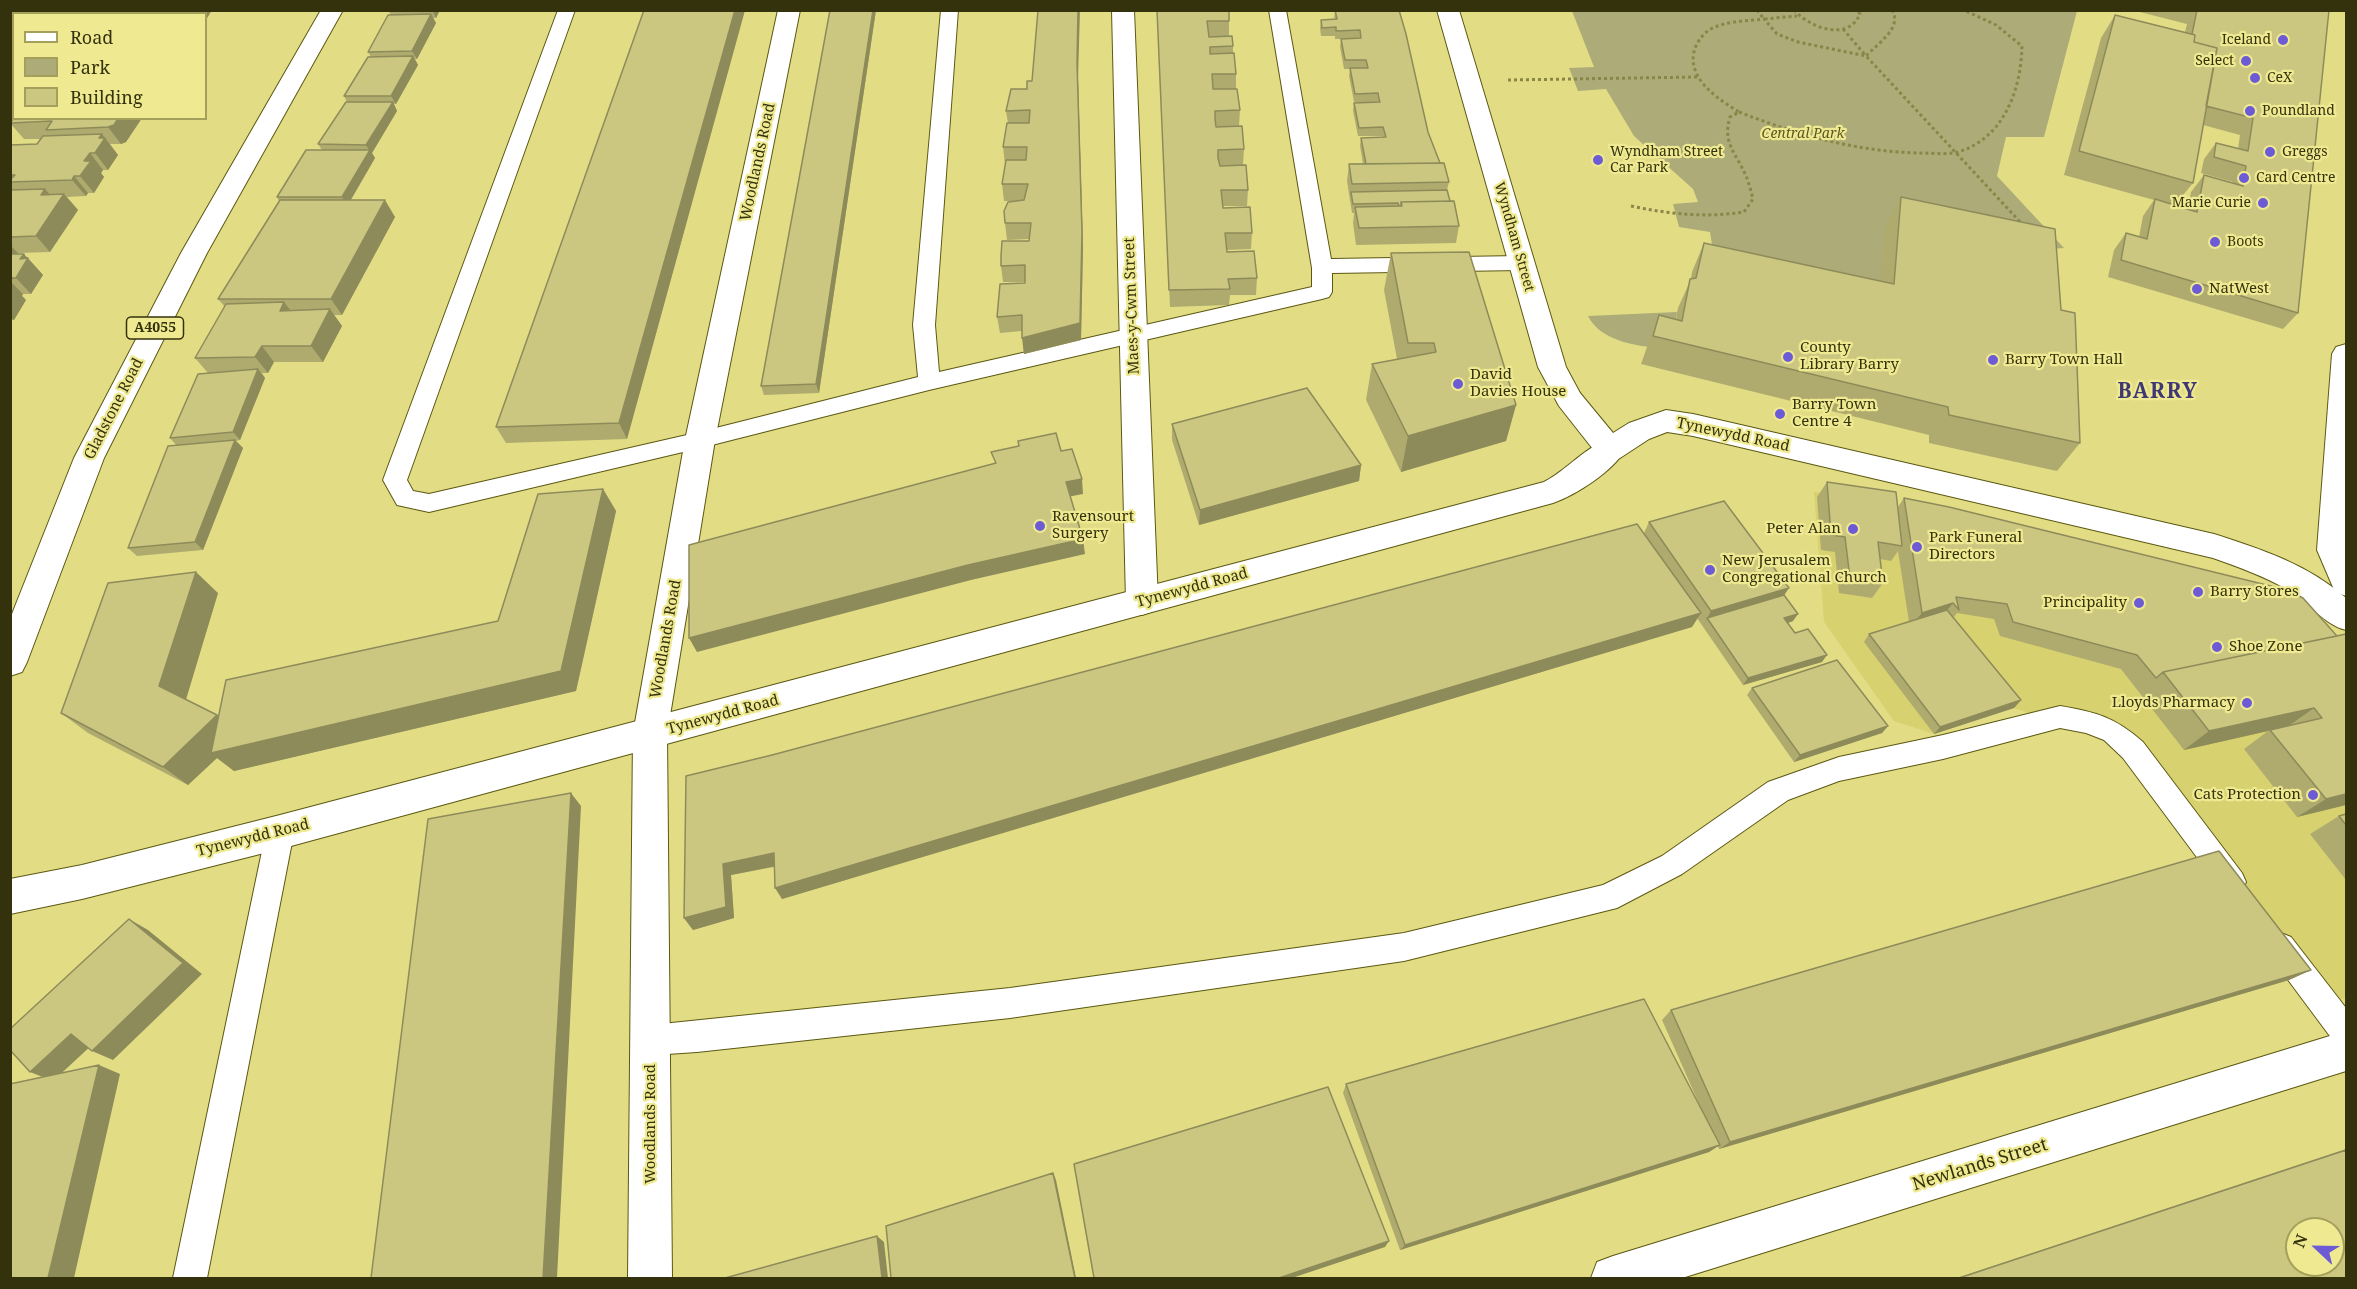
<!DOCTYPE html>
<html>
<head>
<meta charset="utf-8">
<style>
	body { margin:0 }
	#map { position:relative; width:2357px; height:1289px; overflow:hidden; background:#e2dd85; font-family:"Noto Serif",serif }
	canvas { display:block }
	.frame { position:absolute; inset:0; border:12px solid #34320c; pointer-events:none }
	.legend { position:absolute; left:12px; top:12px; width:195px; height:108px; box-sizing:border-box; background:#efea92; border:2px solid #a4a05c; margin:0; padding:8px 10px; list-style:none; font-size:18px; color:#34320c }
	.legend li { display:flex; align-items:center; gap:12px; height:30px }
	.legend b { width:30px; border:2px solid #a4a05c }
	.north { position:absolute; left:2285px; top:1217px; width:60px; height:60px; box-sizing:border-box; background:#efea92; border:2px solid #a4a05c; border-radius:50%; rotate:292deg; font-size:16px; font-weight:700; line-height:24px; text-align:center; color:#34320c }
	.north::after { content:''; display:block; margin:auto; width:21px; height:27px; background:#6d5bd5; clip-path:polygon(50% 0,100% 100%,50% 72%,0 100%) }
</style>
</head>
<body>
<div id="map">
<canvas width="2357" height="1289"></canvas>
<div class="frame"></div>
<ul class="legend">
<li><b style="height:8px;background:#fff"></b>Road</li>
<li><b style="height:16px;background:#adab78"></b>Park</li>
<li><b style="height:16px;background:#cbc781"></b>Building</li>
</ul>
<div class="north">N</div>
</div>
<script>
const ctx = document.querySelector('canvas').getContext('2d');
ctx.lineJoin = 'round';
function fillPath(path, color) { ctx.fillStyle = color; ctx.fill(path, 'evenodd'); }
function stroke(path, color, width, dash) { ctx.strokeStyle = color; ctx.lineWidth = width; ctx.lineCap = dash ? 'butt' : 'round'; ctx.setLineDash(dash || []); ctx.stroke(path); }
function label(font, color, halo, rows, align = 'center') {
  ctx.font = font + ' "Noto Serif",serif'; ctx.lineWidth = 4.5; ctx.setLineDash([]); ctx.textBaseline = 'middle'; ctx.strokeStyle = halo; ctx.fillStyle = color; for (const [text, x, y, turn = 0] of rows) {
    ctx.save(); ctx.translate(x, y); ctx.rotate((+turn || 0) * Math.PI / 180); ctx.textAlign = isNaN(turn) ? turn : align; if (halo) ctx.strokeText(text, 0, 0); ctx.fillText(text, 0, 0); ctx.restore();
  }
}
fillPath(new Path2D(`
	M1814,492L1843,496L2346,691V998L2332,1001L2087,712L2055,707L2029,713L2014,708L1934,734L1894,721L1824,622Z`), '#d7d170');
fillPath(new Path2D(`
	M1572,11H2077L2044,137H2006L1997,176L2064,248L2035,250L1877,313L1713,251L1710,232L1679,227L1673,204L1698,202L1693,189L1634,136L1606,89L1578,91L1569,68L1594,67Z
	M1677,312L1670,349C1643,347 1601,343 1588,316Z`), '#adab78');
const service = new Path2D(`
	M38,10H55L53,14H36Z
	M558,10H575L407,480L413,491L429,494L700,432L918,377L913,325L941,10H958L935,325L939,372L1312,287V268L1269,10H1286L1331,259L1521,256L1528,258L1531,263L1528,268L1521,270L1332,273V292L1329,297L1322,299L929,390L700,448L429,512L397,505L383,480Z
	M14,49V62L10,63V50Z
	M2060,706C2096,712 2115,717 2143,742L2242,873L2246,882L2242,891L2232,895L2222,891L2123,758L2104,740L2086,733L2060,728L1943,759L1839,781L1788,800L1682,874L1617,908L1404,961L1010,1018L697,1052L652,1055L641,1051L637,1040L641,1029L652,1025L1010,988L1404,933L1603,885L1662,856L1768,782L1839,757L1943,735Z
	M280,819L290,823L294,832L207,1278H173L266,832L270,823Z
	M2281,933L2291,937L2346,1008V1047L2335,1043L2271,957L2266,947L2271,937Z`);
const pedestrian = new Path2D(`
	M2346,344V596L2335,592L2317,550L2332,354L2336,347Z`);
const minor = new Path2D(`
	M778,10H800L715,440L667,734L672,1278H628L633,734L685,440Z
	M1112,10H1134L1158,602L1153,611L1142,615L1131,611L1126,602Z
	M2346,1031V1071L1682,1278H1591L1597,1262L1613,1256Z`);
const tertiary = new Path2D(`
	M1610,439L1620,442L1625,450C1613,471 1576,495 1553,503L280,849L82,899L10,914V879L82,865L280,815L1544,482C1567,470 1586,446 1610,439Z`);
const secondary = new Path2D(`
	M1437,10H1459L1566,367L1580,393L1613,433L1629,423L1666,410L1693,414L2214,534C2261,549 2309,565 2346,598V630C2325,625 2309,603 2290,591C2266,577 2239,567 2213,558L1693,436L1667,432L1649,439L1620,458L1610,461L1600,458L1559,406L1538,367Z`);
const primary = new Path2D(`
	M321,10H343L207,253L104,458L27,662L22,672L10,676V619L74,458L181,253Z`);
stroke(service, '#5c5812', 2);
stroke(pedestrian, '#5c5812', 2);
stroke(minor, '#5c5812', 2);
stroke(tertiary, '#5c5812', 2);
stroke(secondary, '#5c5812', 2);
stroke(primary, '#5c5812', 2);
stroke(new Path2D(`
	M1757,10L1764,19L1797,16
	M1794,10C1810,28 1848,42 1860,14L1857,10
	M1843,29L1866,56C1877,44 1903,28 1892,10
	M1508,80L1697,77
	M1739,112C1798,135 1858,152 1921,153C1933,153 1946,155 1958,152C2004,138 2021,90 2022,46L1996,25L1964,10
	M1631,206C1669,214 1705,218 1744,212L1753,199C1751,191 1749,183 1746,176C1736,153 1722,143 1730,117L1739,112C1718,99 1685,78 1695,48C1698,41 1703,34 1709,30C1724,21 1747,21 1764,19L1777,34L1798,42L1866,56L2023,225`), '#898647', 3, [3, 3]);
fillPath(service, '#fff');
fillPath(pedestrian, '#fff');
fillPath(minor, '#fff');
fillPath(tertiary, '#fff');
fillPath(secondary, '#fff');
fillPath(primary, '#fff');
fillPath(new Path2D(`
	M135,10H212L206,14H133Z
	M388,10H440L436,18H433L436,23L417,59H415L418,65L396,104H394L397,111L372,153L375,158L351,200L395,217L342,315H334L342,326L323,362H274L268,373H262L265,378L240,440L236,441L243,448L203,550L137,556L128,548L177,446L170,438L208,373L195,358L225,307L218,299L279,201L277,197L322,150L318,144L347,102L344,96L371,57L368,52L391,15Z
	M644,10H745L627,439L506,443L496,427Z
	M876,10L819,393L764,395L761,386Z
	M1157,10H1229V36L1233,46V53L1236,74V89L1240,110L1239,126L1244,149L1243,165L1248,190L1247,206H1223V208L1252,233L1251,249L1226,250L1227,252L1257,278L1256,295H1230L1229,305L1170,307Z
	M1335,10H1399L1428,132L1440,163L1449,182L1447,190L1450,201L1459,226L1456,243L1356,245L1353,223L1354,213H1352L1347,181L1349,164H1363L1360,146L1361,138L1383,137L1382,136H1358L1353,111L1354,103L1376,102H1354L1349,76L1350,69H1344L1340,47L1341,39H1335V36H1321L1320,28L1321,20H1334Z
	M2132,10H2329L2298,313L2283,329L2108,277L2114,250L2126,233L2139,237L2143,216L2154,200L2064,175L2101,38L2115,15L2185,32L2187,24ZM2203,125L2240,135L2238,149L2216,143L2204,159L2201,173L2233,182L2232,183L2204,175L2191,192L2188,209L2175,205L2193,183Z
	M1078,79L1083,248L1081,340L1024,354L1022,331L1000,333L997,317L1025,283V282H1003L1001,266L1029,241V239L1007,240L1005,223L1021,201H1004L1002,184L1005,164L1003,147L1008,123L1006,111L1027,89L1032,81Z
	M142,118L126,142L121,144H110L118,155L108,170H103L101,173L104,177L94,193H88L86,196L67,197L78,210L50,252L18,253V254L28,258L43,275L31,294H23L22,296L26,300L14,320H10V145L37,144L41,139H24L10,123Z
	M1901,197L2061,310L2080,443L2057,471L1929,443V435L1641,364L1648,344L1659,315L1676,319L1678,308L1691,279L1692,272L1704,243L1880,281L1885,226Z
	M1391,253L1516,405L1506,441L1401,472L1366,400L1372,364L1397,359L1384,290Z
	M1172,424L1361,465L1359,481L1199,525L1172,440Z
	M1827,482L1898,507L1904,498L2287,590L2346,805L2297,817L2244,749L2268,731L2184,750L2121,669L2000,636L1994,619L1957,613L1953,618L2021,700L2014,708L1934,734L1864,642L1869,634L1909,622L1898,551L1891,561L1880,559L1883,583L1872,598L1839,593L1835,552L1821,550L1817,497Z
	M603,489L616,511L576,691L234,771L217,758L188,785L88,733L61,713L218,593L186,699L218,716L498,621Z
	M1649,522L1784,595L1793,621L1788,623L1795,633L1822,662L1743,685L1697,618L1692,627L782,899L774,867L731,875L734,918L693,930L684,918L772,755L1644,533Z
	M1752,688L1888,726L1882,733L1794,762L1747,695Z
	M2346,814V880L2310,834L2339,816Z
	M2311,970L2289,980L1719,1149L1718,1146L1709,1152L1400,1250L1343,1093L1346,1084L1700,1106L1662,1020L1671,1010Z
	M2346,1149V1278H1957Z`), '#afab6f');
fillPath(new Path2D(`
	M176,10H183L185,14H174Z
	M199,10H212L206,20V14H201Z
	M432,10H440L436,18Z
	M735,10H745L627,439L619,423Z
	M873,10H876L819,393L816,384Z
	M1078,10H1080L1078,79L1083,248L1081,340L1024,354L1022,338L1077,62Z
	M431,14L436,23L417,59L412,51Z
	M413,56L418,65L396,104L391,96Z
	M393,102L397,111L372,153L375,158L347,206L342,197L369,150L366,145Z
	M118,118H142L126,142L121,144L108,127Z
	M102,134L118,155L108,170L95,153L99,138Z
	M90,153L103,170L101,173L104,177L94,193L80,176L84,161Z
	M74,176L88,193L86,196L72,180Z
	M45,189L58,204L64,194L78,210L50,252L36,236L41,195Z
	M385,200L395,217L342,315L331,299Z
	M10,245L18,253L14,260L10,256Z
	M24,254L43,275L31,294L16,278L20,259Z
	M10,281L23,294L22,296L26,300L14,320L10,317Z
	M284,302L297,319L280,311Z
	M330,309L342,326L323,362L311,346Z
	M262,346L274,362L268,373L255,357Z
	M258,369L265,378L240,440L233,432Z
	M1516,405L1506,441L1401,472L1408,436Z
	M235,440L243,448L203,550L195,542Z
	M1361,465L1359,481L1199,525L1200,510Z
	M1082,479L1083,494L1067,497L1066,482Z
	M603,489L616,511L576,691L234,771L217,758L188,785L163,767L217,715L240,734L561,671Z
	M1083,539L1085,554L971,580L697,652L689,638L968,565Z
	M196,572L218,593L184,706L159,686Z
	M1789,588L1779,603L1707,618L1703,626L1711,611Z
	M1953,603L1941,618L1910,627L1922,613Z
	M1701,613L1692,627L782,899L775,888Z
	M1798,614L1793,621L1779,626L1784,618Z
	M1827,655L1822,662L1743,685L1748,678Z
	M2021,700L2014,708L1934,734L1940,727Z
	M2314,708L2287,727L2270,730L2268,731L2184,750L2209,731Z
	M1888,726L1882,733L1794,762L1800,755Z
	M571,793L581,806L557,1278H543Z
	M2346,794V805L2297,817L2326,799Z
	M774,853L781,865L731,875L734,918L693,930L684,918L723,864Z
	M129,919L148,930L202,974L113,1060L92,1051Z
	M2311,970L2289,980L1719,1149L1730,1142Z
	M71,1034L93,1044L53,1081L30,1072Z
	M99,1065L120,1074L74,1278H48Z
	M1720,1145L1709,1152L1400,1250L1405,1245Z
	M1053,1173L1056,1180L1076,1278H1075Z
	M877,1236L884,1242L888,1278H882Z
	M1389,1241L1385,1247L1292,1278H1279Z`), '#8e8b5a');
const building = new Path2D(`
	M135,10H176L174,14H133Z
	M644,10H735L619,423L496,427Z
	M830,10H873L816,384L761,386Z
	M1038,10H1078L1077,62L1082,232L1080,323L1022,338V315L997,317L1000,284L1025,283V265L1001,266V256L1002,241H1029L1031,223H1005L1004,211L1008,202L1024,200L1028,184H1002L1006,160H1026L1027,147H1003L1007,123H1029L1030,110L1006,111L1011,89H1027V81H1032Z
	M1157,10H1229V21H1207L1209,37L1232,36L1233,46L1210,47V54L1234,53L1236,74H1212L1213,89H1237L1240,110L1215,111V119L1216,127L1242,126L1244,149L1218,150V158L1220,166L1246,165L1248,190H1221L1223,208L1250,207L1252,233H1225L1227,252L1254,251L1257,278L1228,279L1230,289L1169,290Z
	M1335,10H1399L1406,34L1428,132L1440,163L1366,164L1361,138L1386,137L1383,127L1359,128L1354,103L1380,102L1379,99L1378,93L1355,94L1350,68H1368L1366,60H1345L1341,39L1361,38L1360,30L1336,31V27L1322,28L1321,20L1337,19Z
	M2197,10H2329L2298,313L2121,260L2126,233L2147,239L2155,199L2197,212L2204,175L2243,186L2246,166L2214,157L2216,143L2248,151L2253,118L2206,106L2217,48L2194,42L2195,35L2192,34Z
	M431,14L412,51L368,52L388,15Z
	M2115,15L2195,35L2194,42L2217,48L2193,183L2079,151Z
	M413,56L391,96H344L368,57Z
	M346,102H393L366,145L318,144Z
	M14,118H118L114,125L108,127L46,130L52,121L10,123Z
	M102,134L99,138H105L95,153H90L84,161H91L80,176H74L72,180L10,182V180L15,175H10V145L37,144L43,136Z
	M306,150H370L342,197H277Z
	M1444,163L1449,182L1352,184L1349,164Z
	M45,189L41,195L64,194L36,236L10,237V190Z
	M1447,190L1450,201L1401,202V206H1399L1398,203L1353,204L1351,192Z
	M1901,197L2055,229L2061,310L2075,313L2080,443L1949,415L1948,407L1653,336L1659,315L1682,321L1690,279L1696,278L1704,243L1894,284Z
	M280,200H385L331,299H218Z
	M1454,201L1459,226L1359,228L1355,207L1402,206L1401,202Z
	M1469,252L1516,405L1408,436L1372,364L1436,352L1434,343H1408L1391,253Z
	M10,254H24L20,259L28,258L16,278H10Z
	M284,302L280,311L330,309L311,346H262L255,357L195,358L226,304Z
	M258,369L233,432L170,438L198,374Z
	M1307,388L1361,465L1200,510L1172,424Z
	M1056,433L1061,451L1072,449L1082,479L1066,482L1083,539L968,565L689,638V545L996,463L991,452L1019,446L1018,441Z
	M235,440L195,542L128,548L168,446Z
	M1827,482L1896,492L1902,546L1878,542L1883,583L1850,578L1845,537L1831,535Z
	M603,489L561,671L211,753L226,680L498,621L538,494Z
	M1904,498L1949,507L2287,590L2303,598L2337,636L2163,672L2156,678L2137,655L2013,622L2007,604L1956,597L1959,610L1953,603L1922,613Z
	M1724,501L1789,588L1711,611L1649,522Z
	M1637,524L1701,613L775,888L774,853L723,864L726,907L684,918L686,776L772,755Z
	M196,572L159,686L217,715L163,767L61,713L108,583Z
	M1784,595L1798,614L1784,618L1795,633L1808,629L1827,655L1748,678L1707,618Z
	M1947,610L2021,700L1940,727L1869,634Z
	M2346,634V794L2326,799L2270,730L2322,718L2314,708L2209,731L2163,672Z
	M1837,660L1888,726L1800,755L1752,688Z
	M571,793L543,1278H371L428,819Z
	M2346,814V825L2339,816Z
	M2219,851L2311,970L1730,1142L1671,1010Z
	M129,919L183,963L92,1051L71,1034L30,1072L10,1050V1029Z
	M1644,999L1720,1145L1405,1245L1346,1084Z
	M99,1065L48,1278H10V1084Z
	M1328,1087L1389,1241L1279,1278H1094L1074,1164Z
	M2346,1150V1278H1959ZM2297,1229H2333V1265H2297Z
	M1053,1173L1075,1278H891L886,1226Z
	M877,1236L882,1278H725Z`);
fillPath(building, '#cbc781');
stroke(building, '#8e8b5a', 1.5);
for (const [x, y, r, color] of [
	[2283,40,6,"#6d5bd5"],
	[2246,61,6,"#6d5bd5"],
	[2255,78,6,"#6d5bd5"],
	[2250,111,6,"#6d5bd5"],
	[2270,152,6,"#6d5bd5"],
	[1598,160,6,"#6d5bd5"],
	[2244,178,6,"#6d5bd5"],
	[2263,203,6,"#6d5bd5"],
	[2215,242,6,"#6d5bd5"],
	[2197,289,6,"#6d5bd5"],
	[1788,357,6,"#6d5bd5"],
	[1993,360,6,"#6d5bd5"],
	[1458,384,6,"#6d5bd5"],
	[1780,414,6,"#6d5bd5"],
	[1040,526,6,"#6d5bd5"],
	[1853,529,6,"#6d5bd5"],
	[1917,547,6,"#6d5bd5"],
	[1710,570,6,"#6d5bd5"],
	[2198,592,6,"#6d5bd5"],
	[2139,603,6,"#6d5bd5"],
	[2217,647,6,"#6d5bd5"],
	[2247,703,6,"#6d5bd5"],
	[2313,795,6,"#6d5bd5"]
]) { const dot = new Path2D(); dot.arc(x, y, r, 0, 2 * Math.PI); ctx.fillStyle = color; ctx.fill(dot); stroke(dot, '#efea92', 2); }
label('14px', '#34320c', '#efea92', [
	["Iceland",2271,40,"right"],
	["Select",2234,61,"right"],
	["CeX",2267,78],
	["Poundland",2262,111],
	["Wyndham Street",1610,152],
	["Car Park",1610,168],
	["Greggs",2282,152],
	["Card Centre",2256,178],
	["Marie Curie",2251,203,"right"],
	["Boots",2227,242]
], 'left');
label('italic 14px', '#5a5723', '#efea92', [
	["Central Park",1803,134]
]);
label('14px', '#34320c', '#efea92', [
	["Wyndham Street",1514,237,74]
]);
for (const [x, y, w] of [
	[155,328,57]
]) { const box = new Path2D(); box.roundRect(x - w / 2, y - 11, w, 22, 4.5); ctx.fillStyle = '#efea92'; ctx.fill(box); stroke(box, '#34320c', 1.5); }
label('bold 14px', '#34320c', null, [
	["A4055",155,328]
]);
label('15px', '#34320c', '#efea92', [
	["Woodlands Road",758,162,-78],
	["Maes-y-Cwm Street",1132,306,-92],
	["Gladstone Road",114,409,-63],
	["Tynewydd Road",1733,435,12],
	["Tynewydd Road",1192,588,-15],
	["Woodlands Road",666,639,-80],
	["Tynewydd Road",723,715,-15],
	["Tynewydd Road",253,838,-14],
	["Woodlands Road",651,1124,-90]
]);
label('15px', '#34320c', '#efea92', [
	["NatWest",2209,289],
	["County",1800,348],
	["Library Barry",1800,365],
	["Barry Town Hall",2005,360],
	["David",1470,375],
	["Davies House",1470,392],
	["Barry Town",1792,405],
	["Centre 4",1792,422],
	["Ravensourt",1052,517],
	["Surgery",1052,534],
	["Peter Alan",1841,529,"right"],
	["Park Funeral",1929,538],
	["Directors",1929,555],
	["New Jerusalem",1722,561],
	["Congregational Church",1722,578],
	["Barry Stores",2210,592],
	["Principality",2127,603,"right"],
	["Shoe Zone",2229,647],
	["Lloyds Pharmacy",2235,703,"right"],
	["Cats Protection",2301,795,"right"]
], 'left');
label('18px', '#34320c', '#efea92', [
	["Newlands Street",1980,1165,-17]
]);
ctx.letterSpacing = '1.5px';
label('bold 21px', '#3f3875', '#efea92', [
	["BARRY",2158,392]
]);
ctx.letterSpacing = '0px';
</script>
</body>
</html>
